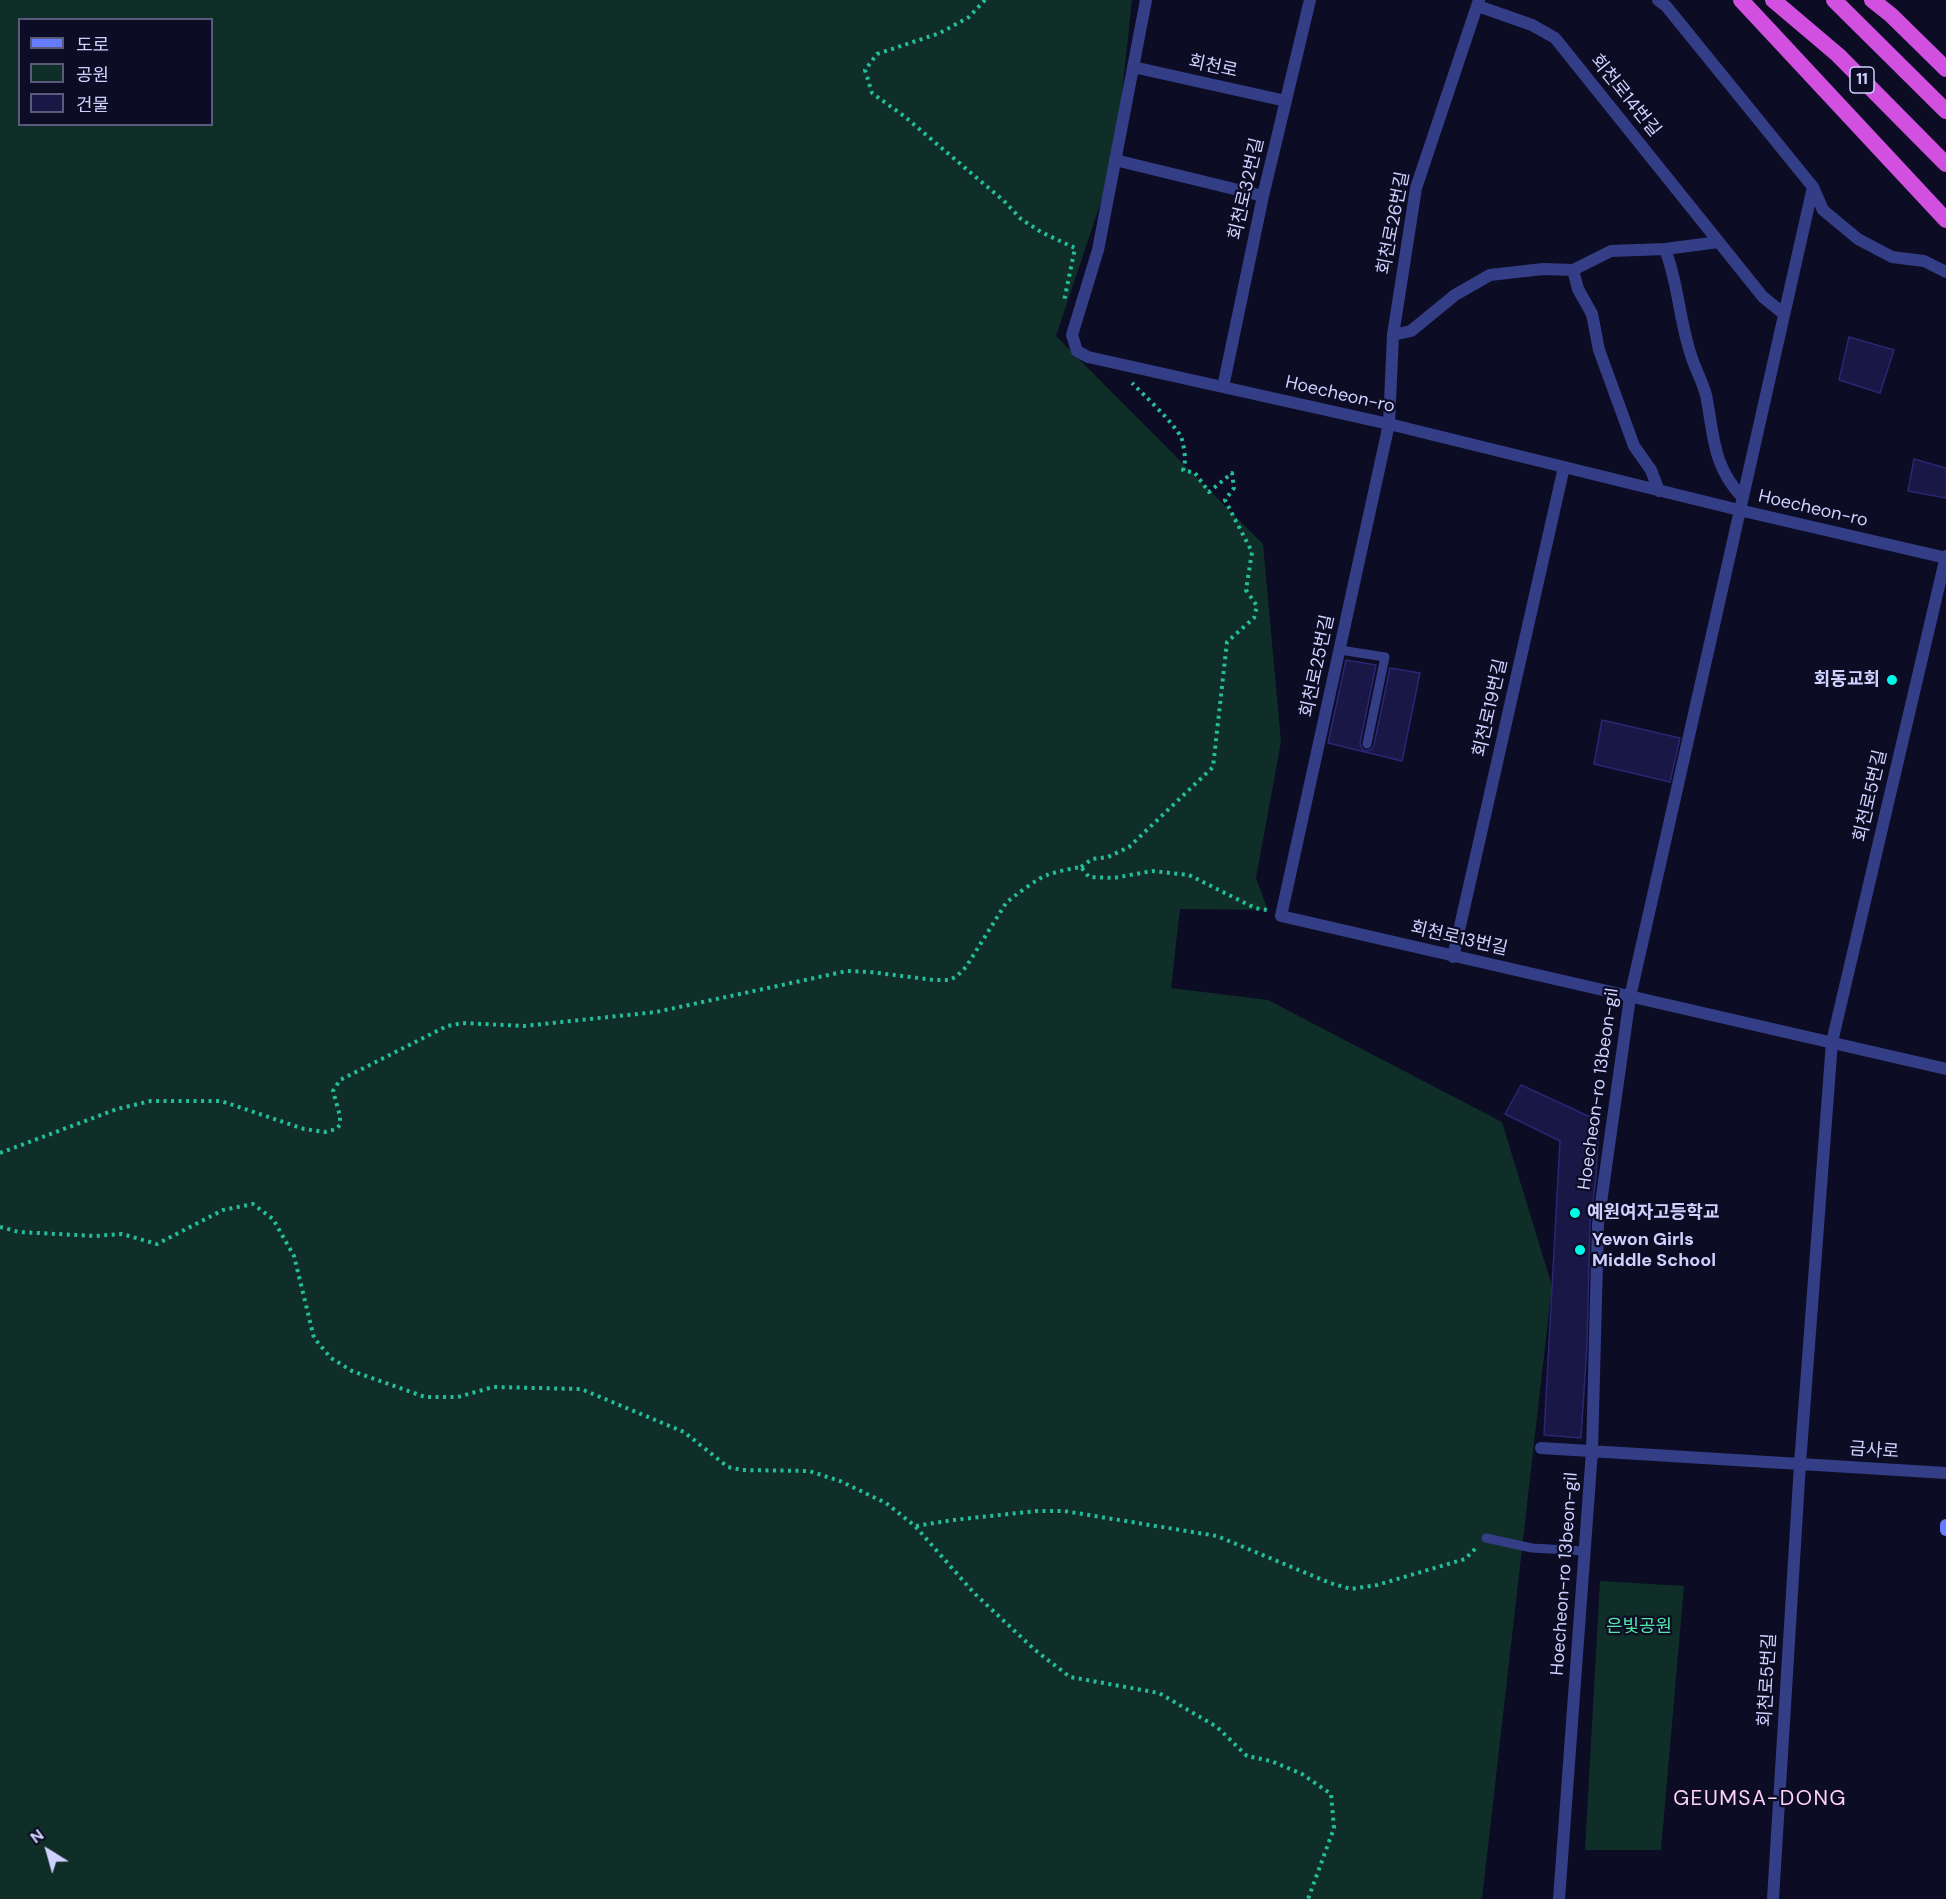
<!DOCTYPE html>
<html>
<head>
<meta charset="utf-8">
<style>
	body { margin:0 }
	#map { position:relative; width:1946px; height:1899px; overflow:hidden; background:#0c0c24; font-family:"DM Sans","Noto Sans KR",sans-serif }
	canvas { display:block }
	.legend { position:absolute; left:18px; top:18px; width:195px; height:108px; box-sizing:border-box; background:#0c0c24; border:2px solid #5a5b7c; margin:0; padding:8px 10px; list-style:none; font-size:18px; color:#cfd1ff }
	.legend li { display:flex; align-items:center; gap:12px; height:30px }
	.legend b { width:30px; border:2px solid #5a5b7c }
	.north { position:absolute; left:18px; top:1821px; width:60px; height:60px; -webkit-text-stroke:4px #0c0c24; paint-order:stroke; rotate:323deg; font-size:16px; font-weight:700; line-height:24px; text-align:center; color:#cfd1ff }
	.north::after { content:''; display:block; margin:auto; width:21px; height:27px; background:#cfd1ff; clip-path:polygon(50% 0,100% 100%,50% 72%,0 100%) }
</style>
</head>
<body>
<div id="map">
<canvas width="1946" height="1899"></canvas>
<ul class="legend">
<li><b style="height:8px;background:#667cff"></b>도로</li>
<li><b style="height:16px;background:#0f2e28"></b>공원</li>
<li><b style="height:16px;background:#181746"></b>건물</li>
</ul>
<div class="north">N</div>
</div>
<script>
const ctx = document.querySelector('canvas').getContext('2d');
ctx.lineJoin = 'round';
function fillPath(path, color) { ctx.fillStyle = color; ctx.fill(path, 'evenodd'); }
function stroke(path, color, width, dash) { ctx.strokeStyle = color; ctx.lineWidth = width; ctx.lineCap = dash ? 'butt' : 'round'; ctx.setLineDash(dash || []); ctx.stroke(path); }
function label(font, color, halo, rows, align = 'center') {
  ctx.font = font + ' "DM Sans","Noto Sans KR",sans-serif'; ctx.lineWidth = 4.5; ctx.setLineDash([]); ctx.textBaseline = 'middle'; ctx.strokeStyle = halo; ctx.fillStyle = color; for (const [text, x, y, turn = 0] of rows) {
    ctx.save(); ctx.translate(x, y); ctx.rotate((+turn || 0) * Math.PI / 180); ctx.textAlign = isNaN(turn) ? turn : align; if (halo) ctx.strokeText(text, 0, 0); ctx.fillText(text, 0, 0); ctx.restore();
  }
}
fillPath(new Path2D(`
	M0,0H1132L1115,160L1056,336L1263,544L1281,742L1256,878L1268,910L1180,909L1171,988L1268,1000L1502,1122L1552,1286L1482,1899H0ZM20,20H212V124H20Z
	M1600,1581L1684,1586L1661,1850H1585Z`), '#0f2e28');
const building = new Path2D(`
	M1849,337L1894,350L1880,393L1839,380Z
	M1914,459L1946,468V498L1908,491Z
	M1346,660L1376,665L1360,743L1362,749L1366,751L1372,749L1374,745L1390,668L1420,673L1402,761L1328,743Z
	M1602,720L1680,738L1670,782L1594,764Z
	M1521,1085L1599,1121L1596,1178L1590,1224L1587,1344L1581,1438L1544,1435L1560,1141L1505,1114Z`);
fillPath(building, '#181746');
stroke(building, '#292774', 1.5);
stroke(new Path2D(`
	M985,0L969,17L940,33L877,54L865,70L872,93L904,116L1004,201L1021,219L1041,232L1075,248L1064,301
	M1081,867L1092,859L1108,857L1129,847L1213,767L1227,642L1254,618L1257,606L1246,590L1252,552L1225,500L1234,488L1232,473L1209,492L1195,473L1183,470C1187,463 1184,444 1181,437C1173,422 1145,396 1132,383
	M0,1153L117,1109L151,1101H221L304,1129L325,1132L336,1129L340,1125V1116L333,1091L340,1080L447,1026L463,1023L524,1026L656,1012L847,971L870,972L934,980H950L957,976L966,967L1006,903C1014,896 1038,878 1047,875C1058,871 1070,869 1081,867L1089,877L1114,878L1152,871L1189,875L1255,908L1267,910
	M0,1227L19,1232L95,1236L122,1234L157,1244L223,1210L253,1204L273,1219L294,1256L314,1338L331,1358L352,1371L425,1397H458L493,1387L581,1389L684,1432L728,1467L742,1470L809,1471L840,1481L886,1503L915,1526L974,1593L1035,1650L1070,1677L1159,1693L1217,1727L1247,1756L1271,1761L1302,1774L1331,1794L1334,1828L1308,1899
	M916,1526L953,1520L1037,1511H1064L1217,1536L1330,1583L1351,1589L1377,1585L1465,1559L1477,1547`), '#25bd9a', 4, [3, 4.5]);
stroke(new Path2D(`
	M1340,650L1385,657L1367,744
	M1486,1538L1532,1548L1584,1551`), '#333e86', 9);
stroke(new Path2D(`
	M1146,0L1098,250L1072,335L1077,351L1088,357L1389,424L1739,510L1946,558
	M1479,0L1416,188L1393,335L1389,424L1281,916L1946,1069
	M1658,0L1666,6L1813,187L1823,210L1858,239L1892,257L1924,261L1946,272
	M1478,6L1532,25L1555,38L1763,297L1784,314
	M1133,67L1286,101
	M1115,160L1263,196
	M1665,249C1678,282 1679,318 1690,352C1694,367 1702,380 1706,395C1714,435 1712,465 1742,497
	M1573,270L1578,289L1592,314L1599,350L1634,446L1651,470L1659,491
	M1393,335L1411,331L1455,295L1490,275L1543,269L1573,270L1611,251L1665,249L1719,242
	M1223,387L1263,196L1310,0
	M1453,957L1564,467
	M1541,1448L1946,1473
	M1559,1899L1592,1451L1598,1224L1630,997L1813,187
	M1773,1899L1800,1464L1832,1042L1946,556`), '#333e86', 12);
stroke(new Path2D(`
	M1946,1525V1530`), '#667cff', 12);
stroke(new Path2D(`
	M1741,0L1946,220
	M1773,0L1838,55L1946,164
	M1834,0L1946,111
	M1872,0L1891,15L1946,69`), '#d150df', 16);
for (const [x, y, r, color] of [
	[1892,680,6,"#00fae8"],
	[1575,1213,6,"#00fae8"],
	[1580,1250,6,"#00fae8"]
]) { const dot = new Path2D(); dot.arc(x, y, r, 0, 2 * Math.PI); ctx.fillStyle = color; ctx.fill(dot); stroke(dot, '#0c0c24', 2); }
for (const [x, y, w] of [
	[1862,80,24]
]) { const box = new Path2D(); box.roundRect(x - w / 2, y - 13, w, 26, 4.5); ctx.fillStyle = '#0c0c24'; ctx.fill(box); stroke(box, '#cfd1ff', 1.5); }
label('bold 16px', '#cfd1ff', null, [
	["11",1862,80]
]);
label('18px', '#cfd1ff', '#0c0c24', [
	["회천로",1213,67,12],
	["회천로14번길",1625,96,51],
	["회천로32번길",1247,189,-77],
	["회천로26번길",1394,223,-79],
	["Hoecheon-ro",1340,395,13],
	["Hoecheon-ro",1813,509,13],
	["회천로25번길",1318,666,-78],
	["회천로19번길",1491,708,-77],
	["회천로5번길",1871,796,-77],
	["회천로13번길",1459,939,13],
	["Hoecheon-ro 13beon-gil",1599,1089,-82],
	["금사로",1874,1451,4],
	["Hoecheon-ro 13beon-gil",1565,1574,-86],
	["회천로5번길",1768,1680,-87]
]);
label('bold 18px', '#cfd1ff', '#0c0c24', [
	["회동교회",1880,680,"right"],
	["예원여자고등학교",1587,1213],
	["Yewon Girls",1592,1240],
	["Middle School",1592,1261]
], 'left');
label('18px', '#51e8a9', '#0c0c24', [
	["은빛공원",1639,1627]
]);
ctx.letterSpacing = '1.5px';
label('21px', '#ffd1f6', '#0c0c24', [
	["GEUMSA-DONG",1760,1799]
]);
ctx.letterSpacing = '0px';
</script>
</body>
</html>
